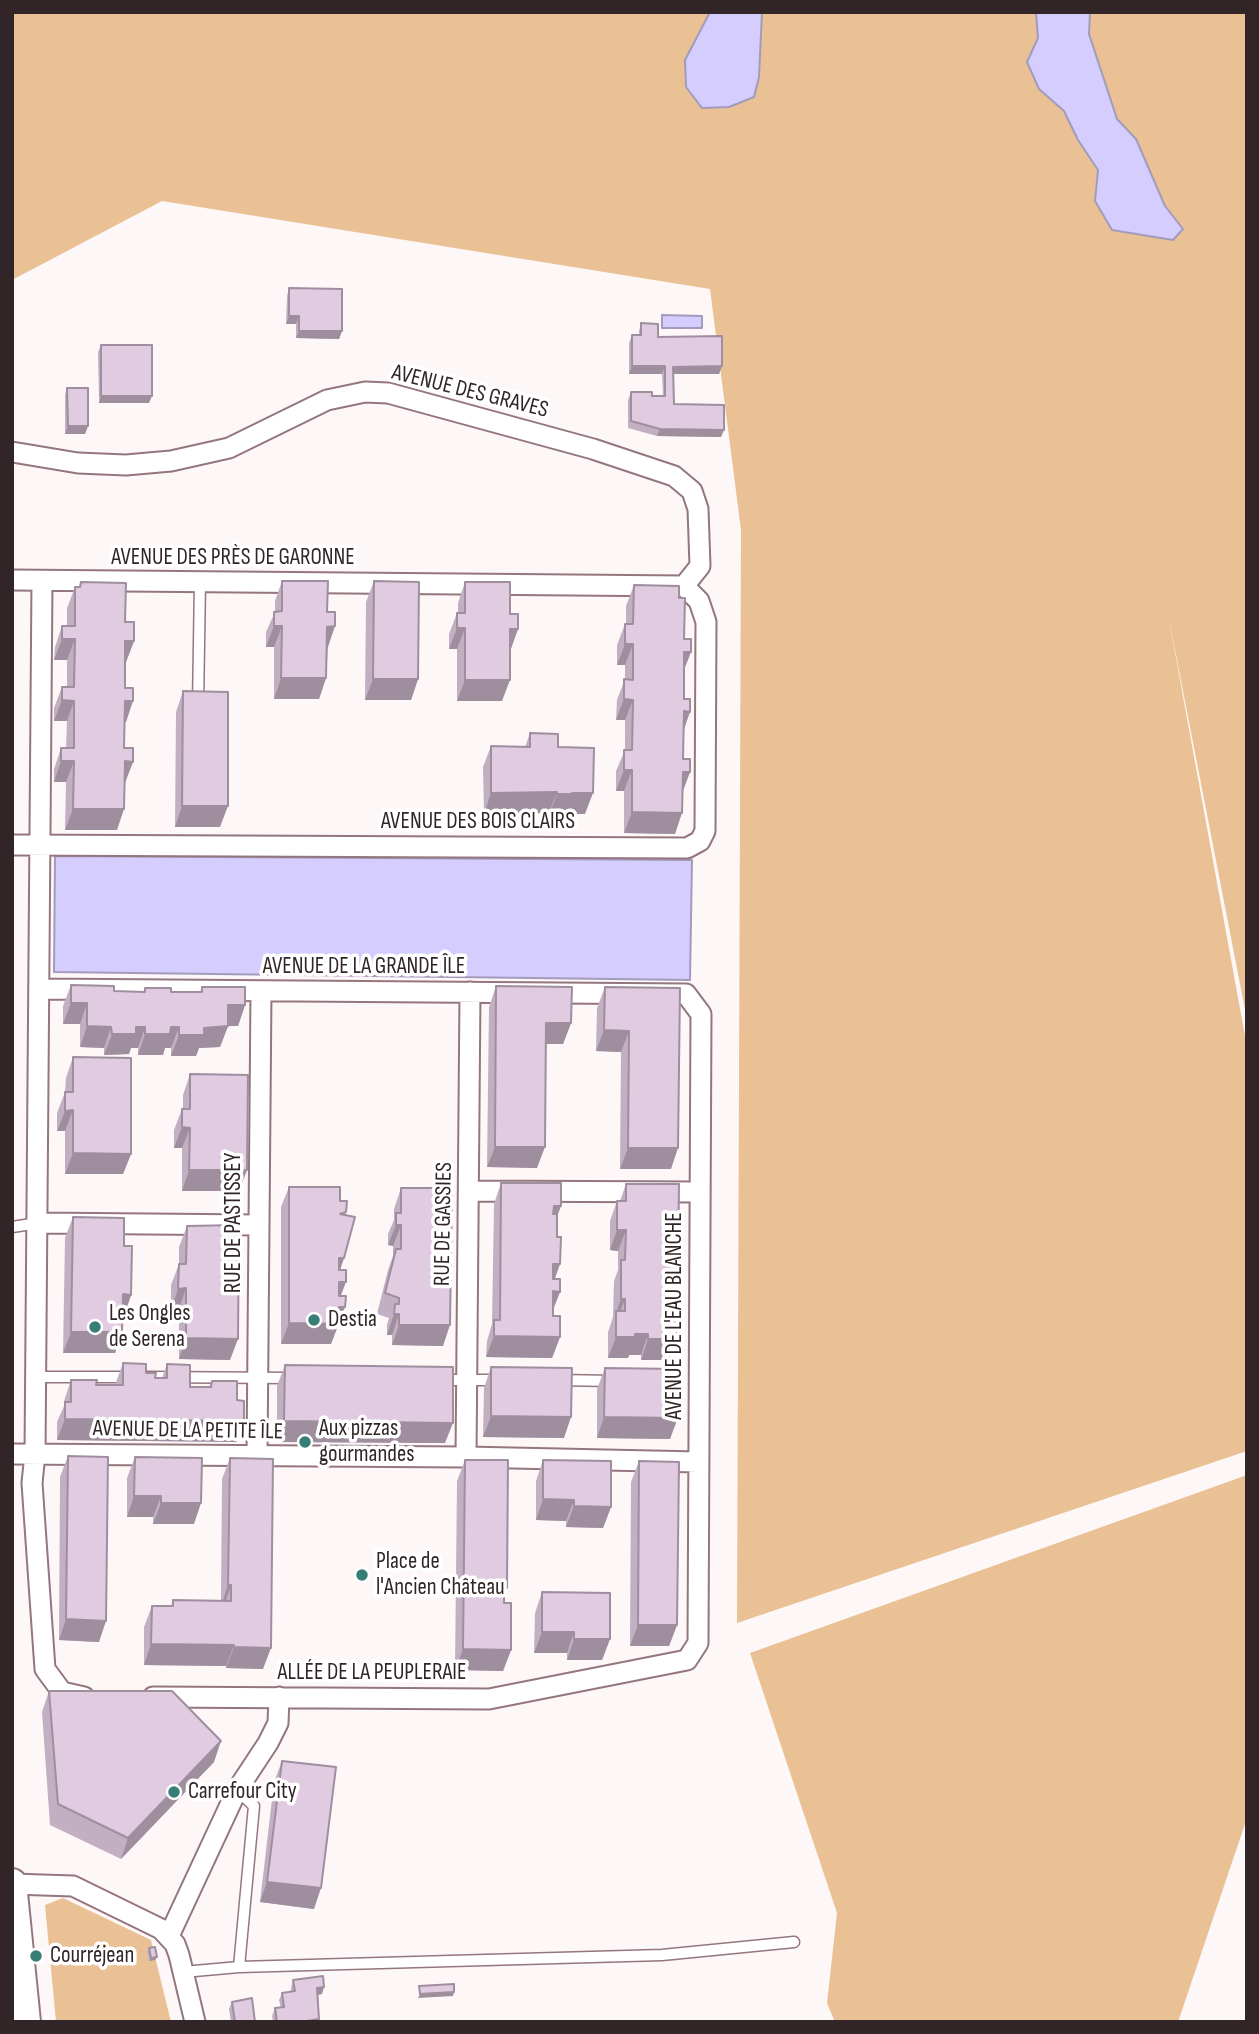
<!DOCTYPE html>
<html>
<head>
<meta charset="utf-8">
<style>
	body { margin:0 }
	#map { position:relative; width:1259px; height:2034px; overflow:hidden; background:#fef7f8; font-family:"Sofia Sans Condensed",sans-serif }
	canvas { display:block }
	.frame { position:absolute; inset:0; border:14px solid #312528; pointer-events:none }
</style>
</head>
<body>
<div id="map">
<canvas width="1259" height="2034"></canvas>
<div class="frame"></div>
</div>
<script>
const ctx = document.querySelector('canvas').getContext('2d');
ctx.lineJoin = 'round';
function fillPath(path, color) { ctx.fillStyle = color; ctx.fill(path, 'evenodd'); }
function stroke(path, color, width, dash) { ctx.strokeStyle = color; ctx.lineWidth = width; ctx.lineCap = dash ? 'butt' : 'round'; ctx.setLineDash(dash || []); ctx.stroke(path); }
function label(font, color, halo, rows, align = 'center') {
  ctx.font = font + ' "Sofia Sans Condensed",sans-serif'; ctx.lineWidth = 7; ctx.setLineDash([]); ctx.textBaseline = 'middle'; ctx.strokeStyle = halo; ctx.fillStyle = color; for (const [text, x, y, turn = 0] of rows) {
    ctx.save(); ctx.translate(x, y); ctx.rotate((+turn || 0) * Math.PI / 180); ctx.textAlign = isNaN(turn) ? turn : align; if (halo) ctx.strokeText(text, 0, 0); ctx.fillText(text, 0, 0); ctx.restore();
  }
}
fillPath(new Path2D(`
	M12,12H1247V1020L1168,614L1247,1047V1451L737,1623L741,530L710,289L162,201L12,280Z
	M1247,1475V1818L1178,2022H835L827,2003L837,1913L750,1653Z
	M63,1898L151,1940L171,2022H56L45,1905Z`), '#e9c194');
const water = new Path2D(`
	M710,12H762L759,77L754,97L729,107L702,108L686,87L685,60Z
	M1036,12H1090L1089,34L1117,119L1136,139L1165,206L1183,229L1173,240L1112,230L1095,201L1098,170L1078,140L1064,111L1039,89L1027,62L1038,38Z
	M662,315L702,316V328H662Z
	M55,856L692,860L690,980L54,972Z`);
fillPath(water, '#d4cdfd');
stroke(water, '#a39bbd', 2);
const lane = new Path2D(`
	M198,705L200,582
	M12,1227L38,1223
	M36,1377H130
	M145,1377L291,1378
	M443,1380H498
	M558,1380L613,1381
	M237,1790L254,1806L239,1967
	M183,1972L239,1967L662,1955L794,1942`);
const street = new Path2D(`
	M12,452L78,463L126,465L171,461L229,448L327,400L365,392L388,393L593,449L674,476L692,491L698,509L700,566L684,586
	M12,580L684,586L699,601L706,622L705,831L700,841L687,848L12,845
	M42,581L35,1454L32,1483L45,1669L62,1692L84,1697
	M40,989L686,994L701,1014L698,1643L687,1660L489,1699L153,1697
	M469,1191L700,1192
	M38,1223L258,1225
	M12,1454L466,1457L699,1462
	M257,1457L261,991
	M466,1457L470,992
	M12,1884L73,1886L161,1929L175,1944L179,1955L195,2022
	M169,1936L237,1790L268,1743L278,1723L279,1697`);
const secondary = new Path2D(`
	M12,1883L26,2022`);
stroke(lane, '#94767e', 13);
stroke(street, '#94767e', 23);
stroke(secondary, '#94767e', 32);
stroke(lane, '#fff', 10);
stroke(street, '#fff', 19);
stroke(secondary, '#fff', 28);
fillPath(new Path2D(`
	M289,288L342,331L339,339L296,338V324H286L287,296Z
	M641,323L658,337L722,366L719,374H673L674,404L721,437L657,436L628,428V400L631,392L652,396H663L662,374H629V343L632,335H639V331Z
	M101,345L149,403H99L98,352Z
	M67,388L88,426L85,434H65V395Z
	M282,581L328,647L326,678L319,699H274V647H266V632L275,612V601Z
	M374,581L418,679L411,700H365L366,602Z
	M81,582L125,622L134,641L126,662H125L126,722H125L124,748L133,762L124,783L117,830H65L66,782H54V769L61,748H66L67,721H54V708L62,687H67V660H54L55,647L62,626H67V608L75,587H79Z
	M465,582L510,614L518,629L510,649L502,701H457V649H449V634L457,613H458V603Z
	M634,585L679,598L684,639L691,652L684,670L683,759L690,772L683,791L675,834L624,833V791H616V771L625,750V720H616L617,700L625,679V665H617V645L625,624H626V606Z
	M183,691L220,827H175L176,712Z
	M530,733L558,747L585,814H565V815H549V813L484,814L483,767L491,746L525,747Z
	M71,985L114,991L143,992L145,988L171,992H200L202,987L245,1005L238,1026H228L220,1047L199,1048L196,1056H171V1048H165L163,1055H138V1048H131L129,1054L104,1055V1048L80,1047V1024H63V1006Z
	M496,986L571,1023L563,1044H546L537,1168L487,1167L489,1007Z
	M605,987L680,988L671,1169H620L621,1052L596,1051L597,1008Z
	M73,1057L131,1154L123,1174H65V1131H57V1113L65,1092L66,1078Z
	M190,1074L247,1170L239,1191H182V1148H174V1130L182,1109H183V1095Z
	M501,1183L561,1206L557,1216V1237L560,1264L554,1279L560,1292L553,1310V1316L560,1337L552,1358L486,1357L487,1341L492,1324L494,1204Z
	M626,1184L677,1339L669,1360H641V1355H629L628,1358H608V1332L613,1317L614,1281L618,1270V1251L610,1250V1221L617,1201H620Z
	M289,1187L340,1201L346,1212L345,1215L344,1258L340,1270L341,1296L345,1307L331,1344H281V1207Z
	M401,1188L443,1346L392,1345V1335H387V1325L389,1318L377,1314L388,1270L393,1256V1246L388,1245V1234L394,1220V1209Z
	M73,1217L124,1246L131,1295L124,1316H123L122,1332L115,1353H63L65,1238Z
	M187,1226L230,1360L179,1359V1309L171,1310V1285L179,1264V1247Z
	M123,1363L146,1373L155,1378H162L167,1364L190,1387H209L212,1381L237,1400L244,1421L236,1442L57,1440V1422L64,1406V1401L71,1380L96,1385H115Z
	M285,1365L445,1443L277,1442V1386Z
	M491,1367L564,1438L483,1437L484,1388Z
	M605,1368L678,1392L670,1439L597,1438V1389Z
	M68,1456L99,1642L59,1640L60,1477Z
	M135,1457L194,1524H153V1517H127V1478Z
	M230,1458L263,1669L226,1668V1666L144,1665V1627L152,1606H171L173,1600H221L222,1479Z
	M465,1460L504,1597L511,1650L503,1671L455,1670L457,1481Z
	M543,1460L611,1507L603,1528L566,1527V1521L536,1520V1481Z
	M639,1461L677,1625L669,1646H630L631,1482Z
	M542,1592L610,1639L602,1660H567V1653H534L535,1613Z
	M49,1691L214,1762L121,1859L50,1825L42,1712Z
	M282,1761L314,1909L260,1902L274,1782Z
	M149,1948L155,1960L149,1961L147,1952Z
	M293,1980L322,1994L318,1995L319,2019L318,2022H273L272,2016L275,2008H281L279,2000L282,1993L291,1992V1988Z
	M232,2002L255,2022H231L229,2009Z`), '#c2afc2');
fillPath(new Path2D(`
	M289,316H299L296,324H286Z
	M299,331H342L339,339L296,338Z
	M632,366H665L662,374H629Z
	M722,366L719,374H671L673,367Z
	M101,396H152L149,403H99Z
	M68,426H88L85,434H65Z
	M660,429L724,430L721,437L657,436Z
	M274,626H282L274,647H266Z
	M335,626L328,647H319L327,627Z
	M457,628H465L457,649H449Z
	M510,629H518L511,649L502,650Z
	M62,639H75L67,660H54Z
	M125,641H134L126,662H118Z
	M625,644H633L625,665H617Z
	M684,652H691L683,672Z
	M281,678H326L319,699H274Z
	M373,679H418L411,700H365Z
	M465,680H510L502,701H457Z
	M624,699L633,700L625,720H616Z
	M62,700L74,701L67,721H54Z
	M125,701H133L126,722H117Z
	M684,711L690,712L683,732Z
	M61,761H74L66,782H54Z
	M125,761L133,762L125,783L117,782Z
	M624,770H632L624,791H616Z
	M683,772H690L682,793Z
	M557,792L549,813L484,814L491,793Z
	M572,793H593L585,814H565V815H549L557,794Z
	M182,806H228L220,827H175Z
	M73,809H124L117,830H65Z
	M632,812L682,813L675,834L624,833Z
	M71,1003H87L80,1024H63Z
	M228,1005H245L238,1026H221Z
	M546,1023H571L563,1044H539Z
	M87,1026L111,1027L104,1048L80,1047Z
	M228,1026L220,1047L199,1048L196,1056H171L179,1035L204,1028Z
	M136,1027H145L138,1048H131L129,1054L104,1055L112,1034Z
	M171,1027H179L171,1048H165L163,1055H138L145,1034Z
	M604,1030L629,1031L621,1052L596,1051Z
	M73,1110L65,1131H57L65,1111Z
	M182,1127L190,1128L182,1148H174Z
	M495,1147H545L537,1168L487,1167Z
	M628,1148H678L671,1169H620Z
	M73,1153L131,1154L123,1174H65Z
	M189,1170H247L239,1191H182Z
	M554,1206H561L553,1227Z
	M396,1225H401L393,1246L388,1245Z
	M617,1230H626L618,1251L610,1250Z
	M339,1258H344L337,1279Z
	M553,1264H560L553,1284Z
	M339,1282H346L338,1303Z
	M186,1288L179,1309L171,1310L178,1289Z
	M553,1291L560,1292L552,1312Z
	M123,1294L131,1295L124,1316L115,1315Z
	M621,1299H625L617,1320L616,1313Z
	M339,1307H345L331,1344H281L289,1323Z
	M394,1314H399L392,1335H387Z
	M399,1325H450L443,1346L392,1345Z
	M71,1332H122L115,1353H63Z
	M635,1334H648L641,1355H629L628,1358H608L616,1337Z
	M494,1336L560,1337L552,1358L486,1357Z
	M186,1338L238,1339L230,1360L179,1359Z
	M648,1339H677L669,1360H641Z
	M491,1416L571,1417L564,1438L483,1437Z
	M604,1417L678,1418L670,1439L597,1438Z
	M65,1419L244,1421L236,1442L57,1440Z
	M284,1421L453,1423L445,1443L277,1442Z
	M134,1496H161L153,1517H127Z
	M543,1499L574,1500L566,1521L536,1520Z
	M161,1503H201L194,1524H153Z
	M574,1506L611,1507L603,1528L566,1527Z
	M228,1585H231L224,1606H221Z
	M66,1619L106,1621L99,1642L59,1640Z
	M638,1625H677L669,1646H630Z
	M542,1632H574L567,1653H534Z
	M574,1639H610L602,1660H567Z
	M151,1644L234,1645L226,1666L144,1665Z
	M234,1647L271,1648L263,1669L226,1668Z
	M463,1649L511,1650L503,1671L455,1670Z
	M221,1741L214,1762L121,1859L128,1838Z
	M267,1882L321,1888L314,1909L260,1902Z
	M157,1957L155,1960L149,1961L151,1958Z
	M324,1987L322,1994L315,1995L317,1988Z
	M454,1992L453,1996L418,1998L420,1994Z
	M319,2019L318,2022H300Z`), '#9e8e9e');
const building = new Path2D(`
	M289,288L342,289V331H299V316H289Z
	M641,323L658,324V337L722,336V366L673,367L674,404L724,405V430L660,429L631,421V392H652V396H665V366H632V335H641Z
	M101,345H152V396H101Z
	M67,388H88V426H68Z
	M282,581H328L327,612H335V626L327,627L326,678H281L282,626H274V612L282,611Z
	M374,581L419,582L418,679H373Z
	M81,582L126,583L125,622H134V641H125V688H133V701H125L124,748H133V762L125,761L124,809H73L74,761H61V748H74V701L62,700V687H74L75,639H62V626H75V587H80Z
	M465,582H510V614H518V629H510V680H465V628H457V613H465Z
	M634,585L679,586V598H685L684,639H691V652H684V699H690V712L684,711L683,759H690V772H683L682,813L632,812V770H624V750H632L633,700L624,699V679L633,680V644H625V624H633Z
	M183,691L228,692V806H182Z
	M530,733L558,734V747L594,748L593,793H572V794H557V792L491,793V746L530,747Z
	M71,985L114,986V991L145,992V988H171V992H202V987H245V1005H228V1026L204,1028V1035H179V1027H171L170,1034H145V1027H136V1034H112L111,1027L87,1026V1003H71Z
	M496,986L572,987L571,1023H546L545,1147H495Z
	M605,987L680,988L678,1148H628L629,1031L604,1030Z
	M73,1057L131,1058V1154L73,1153V1110L65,1111V1092H73Z
	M190,1074L248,1075L247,1170H189L190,1128L182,1127V1109H190Z
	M12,1130H13V1181H12Z
	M501,1183H561V1206H554L553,1214H557V1237H561L560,1264H553V1279H560V1292L553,1291V1316H560V1337L494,1336V1320H500Z
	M626,1184H679L677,1339H648V1334H635V1337H616V1311H625V1299H621V1260H625L626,1230H617V1201H626Z
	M289,1187H340V1201H347L346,1212L340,1214L355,1217L344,1258H339V1270H346V1282H339V1296H346L345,1307H339V1324L289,1323Z
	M401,1188H452L450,1325H399V1314H394L395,1304H399V1298L385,1293L396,1249H401V1225H396V1213H401Z
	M73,1217L124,1218V1246H132L131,1295L123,1294L122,1332H71Z
	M239,1225L238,1339L186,1338V1288L178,1289L179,1264H186L187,1226Z
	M123,1363L146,1364V1373H156L155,1378H167V1364L190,1365V1387H211L212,1381H237V1400L244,1401V1421L65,1419V1402H71V1380H97L96,1385H123Z
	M285,1365L453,1367V1423L284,1421Z
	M491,1367L572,1368L571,1417L491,1416Z
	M605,1368L678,1369V1372H681V1384H678V1418L604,1417Z
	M68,1456L108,1457L106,1621L66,1619Z
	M135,1457L202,1458L201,1503H161V1496H134Z
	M230,1458L273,1459L271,1648L234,1647V1645L151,1644L152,1606H173V1600L231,1601V1585H228Z
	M465,1460H508L507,1588H504V1603H511V1650L463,1649Z
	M543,1460L611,1461V1507L574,1506V1500L543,1499Z
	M639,1461L679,1462L677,1625H638Z
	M542,1592L610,1593V1639H574V1632H542Z
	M49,1691H172L221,1741L128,1838L58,1804Z
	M282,1761L336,1767L321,1888L267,1882Z
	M155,1947L157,1957L151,1958L149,1948Z
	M323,1976L324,1987L317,1988L319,2019L300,2022H277L275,2008L284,2007L282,1993L295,1991L293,1980Z
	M454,1984V1992L420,1994L419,1986Z
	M252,1998L255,2022H235L232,2002Z`);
fillPath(building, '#e1cbe1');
stroke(building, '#9e8e9e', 2);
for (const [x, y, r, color] of [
	[314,1320,7,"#377e77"],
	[95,1327,7,"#377e77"],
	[305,1442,7,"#377e77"],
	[362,1575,7,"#377e77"],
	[174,1792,7,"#377e77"],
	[36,1956,7,"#377e77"]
]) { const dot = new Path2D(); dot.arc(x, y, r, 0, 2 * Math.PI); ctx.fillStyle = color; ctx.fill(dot); stroke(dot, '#fff', 2.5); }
label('23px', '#312528', '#fff', [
	["AVENUE DES GRAVES",470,392,14],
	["AVENUE DES PRÈS DE GARONNE",233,558],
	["AVENUE DES BOIS CLAIRS",478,822],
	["AVENUE DE LA GRANDE ÎLE",364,967],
	["RUE DE PASTISSEY",234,1223,-90],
	["RUE DE GASSIES",444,1224,-89],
	["AVENUE DE L'EAU BLANCHE",675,1316,-90],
	["AVENUE DE LA PETITE ÎLE",188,1431,1],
	["ALLÉE DE LA PEUPLERAIE",372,1673]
]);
label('23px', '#312528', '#fff', [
	["Les Ongles",109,1314],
	["de Serena",109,1340],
	["Destia",328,1320],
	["Aux pizzas",319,1429],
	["gourmandes",319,1455],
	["Place de",376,1562],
	["l'Ancien Château",376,1588],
	["Carrefour City",188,1792],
	["Courréjean",50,1956]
], 'left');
</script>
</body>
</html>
